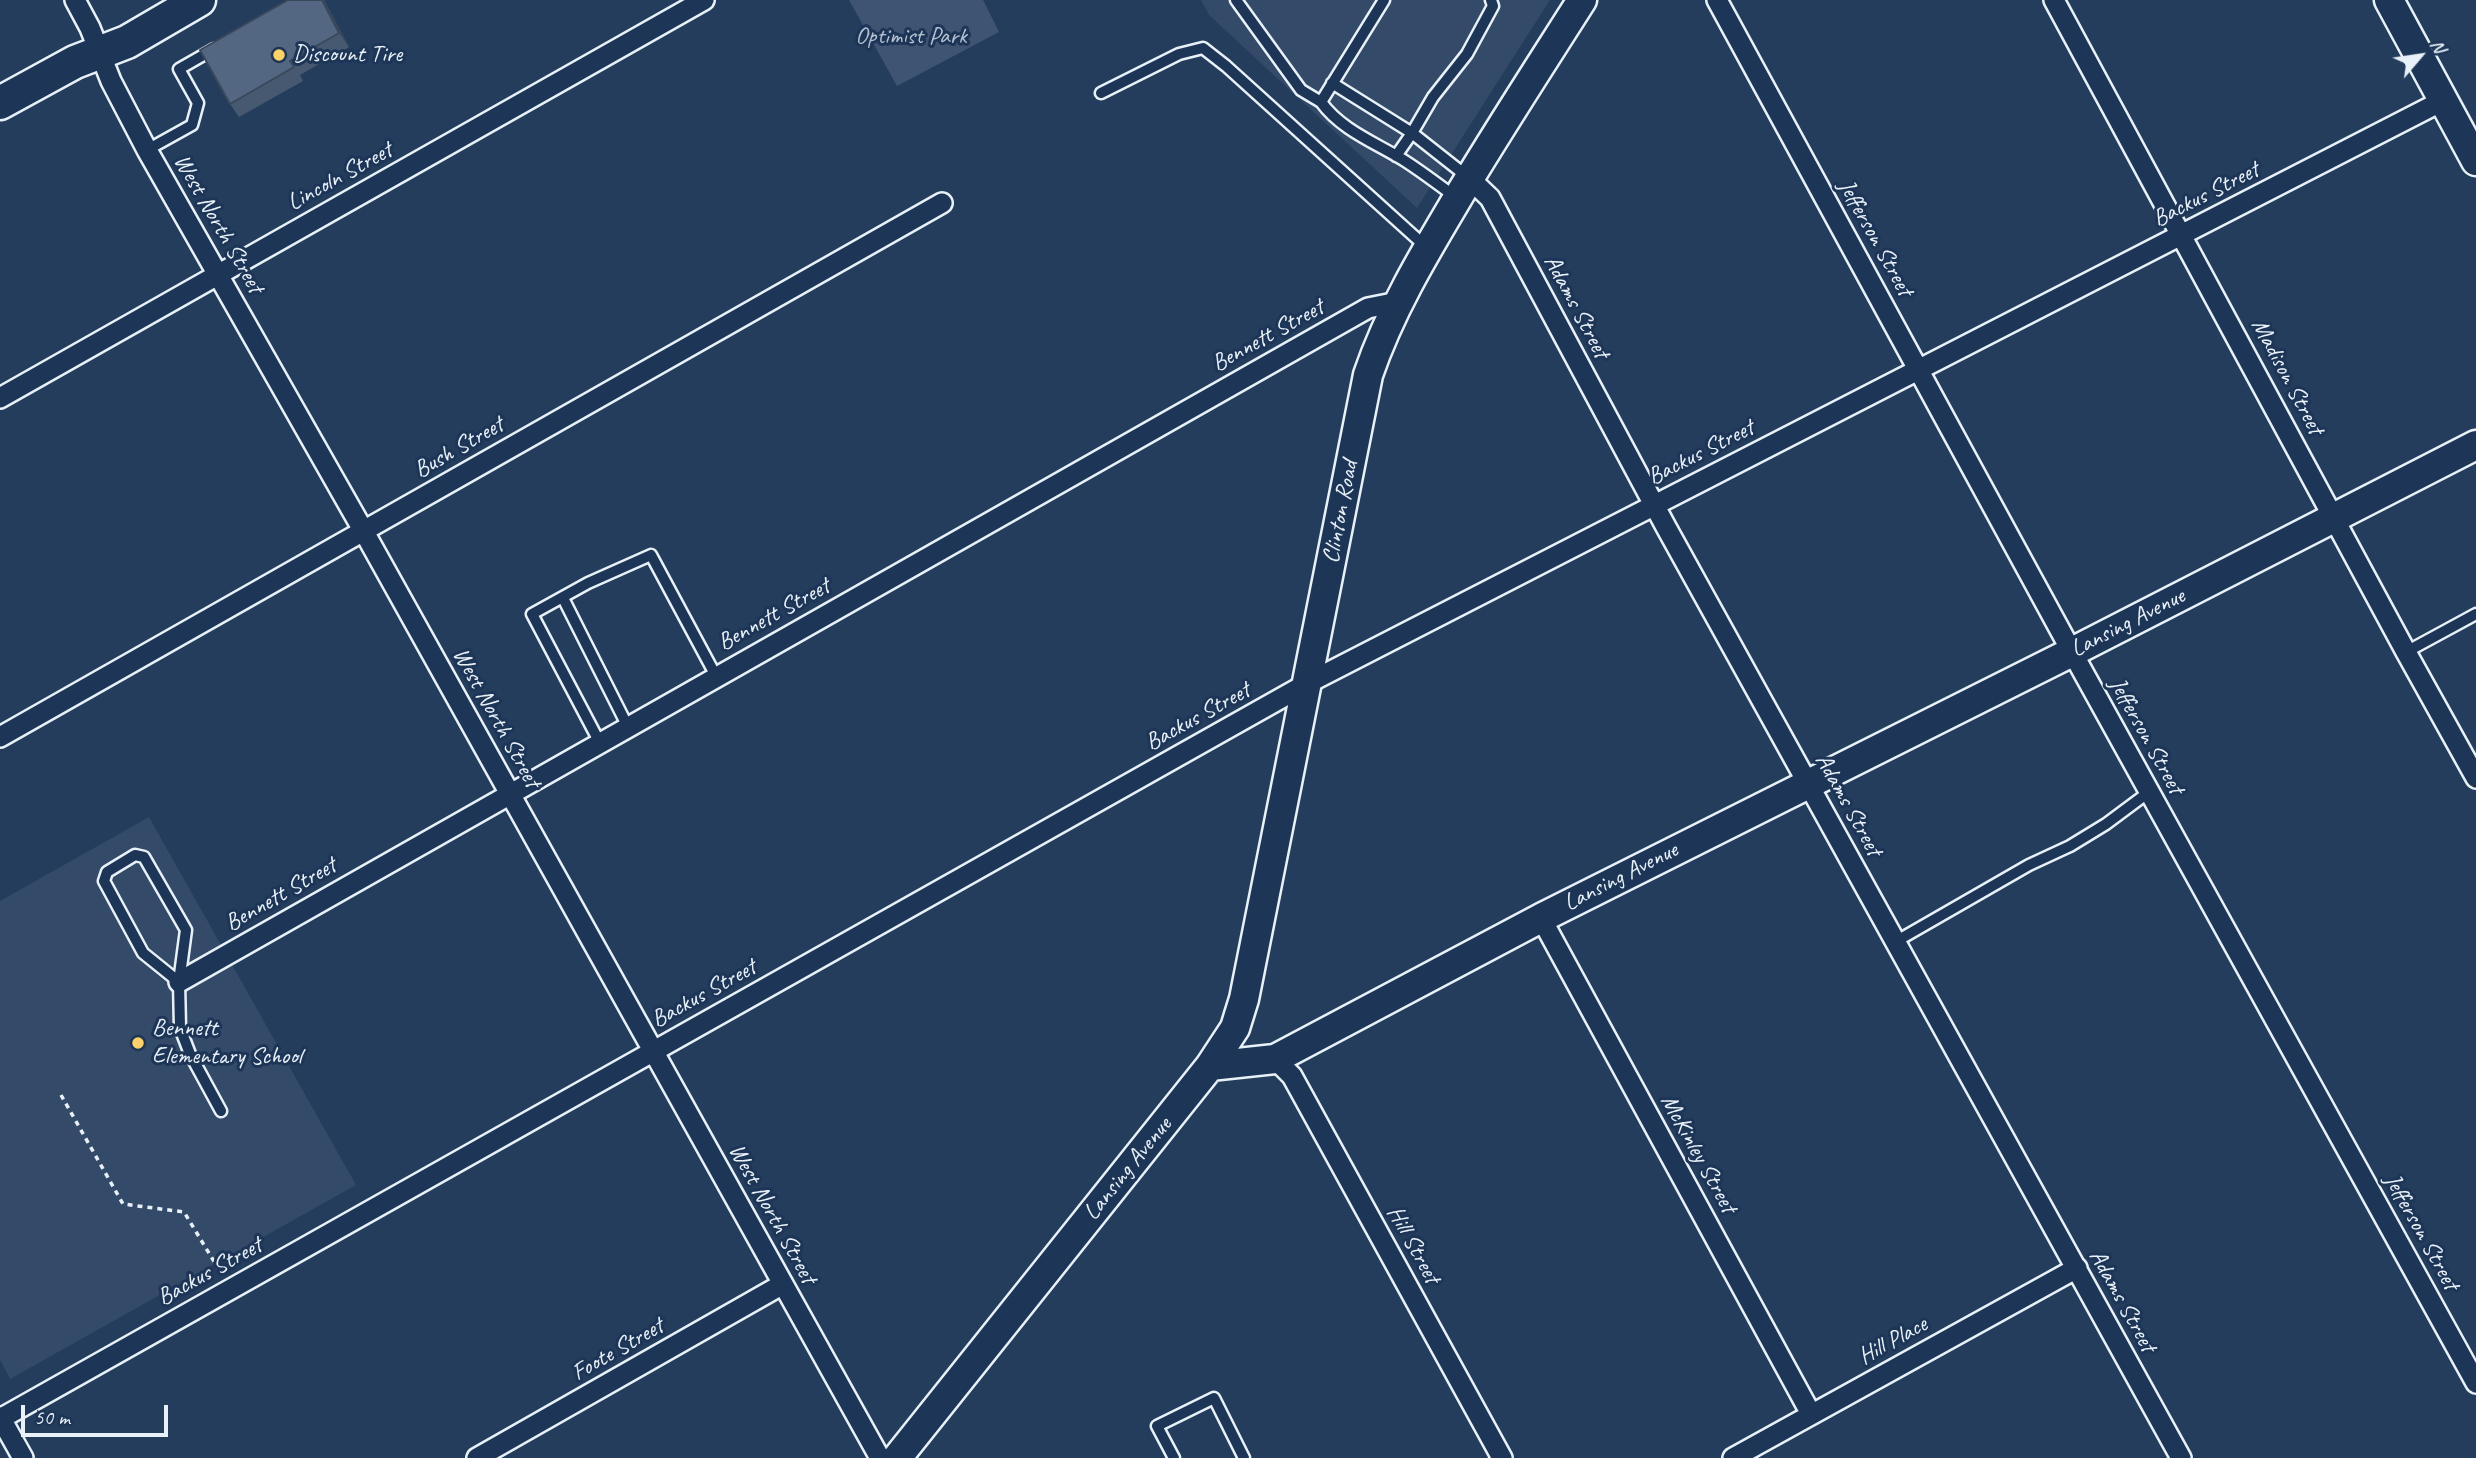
<!DOCTYPE html>
<html>
<head>
<meta charset="utf-8">
<style>
	body { margin:0 }
	#map { position:relative; width:2476px; height:1458px; overflow:hidden; background:#253d5d; font-family:Caveat,sans-serif }
	canvas { display:block }
	.north { position:absolute; left:2385px; top:21px; width:70px; height:70px; -webkit-text-stroke:5px #1d3557; paint-order:stroke; rotate:61deg; font-size:19px; font-weight:700; line-height:28px; text-align:center; color:#e8f1f8 }
	.north::after { content:''; display:block; margin:auto; width:24px; height:32px; background:#e8f1f8; clip-path:polygon(50% 0,100% 100%,50% 72%,0 100%) }
	.scale { position:absolute; left:21px; top:1405px; width:147px; height:32px; box-sizing:border-box; border:4px solid #e8f1f8; border-top:0; padding-left:9px; font-size:21px; line-height:24px; white-space:nowrap; color:#e8f1f8; -webkit-text-stroke:5px #1d3557; paint-order:stroke }
</style>
</head>
<body>
<div id="map">
<canvas width="2476" height="1458"></canvas>
<div class="north">N</div>
<div class="scale">50 m</div>
</div>
<script>
const ctx = document.querySelector('canvas').getContext('2d');
ctx.lineJoin = 'round';
function fillPath(path, color) { ctx.fillStyle = color; ctx.fill(path, 'evenodd'); }
function stroke(path, color, width, dash) { ctx.strokeStyle = color; ctx.lineWidth = width; ctx.lineCap = dash ? 'butt' : 'round'; ctx.setLineDash(dash || []); ctx.stroke(path); }
function label(font, color, halo, rows, align = 'center') {
  ctx.font = font + ' Caveat,sans-serif'; ctx.lineWidth = 6; ctx.setLineDash([]); ctx.textBaseline = 'middle'; ctx.strokeStyle = halo; ctx.fillStyle = color; for (const [text, x, y, turn = 0] of rows) {
    ctx.save(); ctx.translate(x, y); ctx.rotate((+turn || 0) * Math.PI / 180); ctx.textAlign = isNaN(turn) ? turn : align; if (halo) ctx.strokeText(text, 0, 0); ctx.fillText(text, 0, 0); ctx.restore();
  }
}
fillPath(new Path2D(`
	M1201,0H1550L1417,208L1209,15Z
	M149,817L356,1185L10,1379L0,1360V901Z`), '#334a68');
fillPath(new Path2D(`
	M849,0H983L999,32L897,86Z`), '#3e5472');
const lane = new Path2D(`
	M1236,0L1301,90L1321,102
	M1384,0L1321,102C1341,130 1376,143 1405,161C1422,172 1438,184 1454,196
	M1332,83L1412,133L1396,156
	M1101,93L1179,54L1203,48L1226,66L1425,246
	M147,150L192,125L198,103L179,69L214,49
	M1469,178L1412,133L1433,97L1467,54L1493,6L1491,0
	M563,598L628,727
	M2406,652L2476,614
	M600,743L532,614L588,583L651,555L716,676
	M1895,942L2029,865L2070,846L2106,824L2149,792
	M179,982L143,953L104,881L107,872L135,855L144,857L186,930L179,982L180,1028L190,1054L221,1111
	M1174,1458L1157,1426L1214,1398L1244,1458`);
const street = new Path2D(`
	M75,0L90,28L111,81L147,150L363,530L880,1458
	M1717,0L2072,652L2476,1383
	M2054,0L2406,652L2476,778
	M1469,178L1490,198L1666,527L2181,1458
	M0,398L704,0
	M0,737L942,203
	M1541,918L1811,1414
	M179,982L1368,308L1398,302
	M1275,1059L1292,1076L1502,1458
	M0,1417L23,1458
	M0,1419L1308,683L2444,100
	M477,1458L783,1284
	M1733,1458L2077,1268`);
const secondary = new Path2D(`
	M2389,0L2476,161
	M1210,1066L1275,1059L1541,918L2072,652L2476,445
	M897,1458L1210,1066L1235,1028L1244,999L1368,375C1389,313 1423,256 1457,199C1497,132 1540,66 1582,0`);
const primary = new Path2D(`
	M0,103L75,62L127,42L199,0`);
stroke(lane, '#e8f1f8', 15);
stroke(street, '#e8f1f8', 24);
stroke(secondary, '#e8f1f8', 33);
stroke(primary, '#e8f1f8', 37);
stroke(new Path2D(`
	M61,1095L123,1204L184,1212L218,1268`), '#e8f1f8', 3.5, [5, 5]);
stroke(lane, '#1d3557', 10);
stroke(street, '#1d3557', 19);
stroke(secondary, '#1d3557', 28);
stroke(primary, '#1d3557', 32);
fillPath(new Path2D(`
	M324,0L349,47L300,75L303,81L239,117L230,104Z`), '#475970');
fillPath(new Path2D(`
	M322,0H324L349,47L339,33Z`), '#3a485b');
const building = new Path2D(`
	M288,0H322L339,33L290,61L294,67L230,104L200,50Z`);
fillPath(building, '#536782');
stroke(building, '#3a485b', 2);
for (const [x, y, r, color] of [
	[279,55,7,"#ffd166"],
	[138,1043,7,"#ffd166"]
]) { const dot = new Path2D(); dot.arc(x, y, r, 0, 2 * Math.PI); ctx.fillStyle = color; ctx.fill(dot); stroke(dot, '#1d3557', 2.5); }
label('24px', '#b5c2d0', '#1d3557', [
	["Optimist Park",911,37]
]);
label('24px', '#e8f1f8', '#1d3557', [
	["Discount Tire",293,55],
	["Bennett",152,1029],
	["Elementary School",152,1057]
], 'left');
label('24px', '#e8f1f8', '#1d3557', [
	["Lincoln Street",340,177,-29],
	["Backus Street",2206,195,-27],
	["West North Street",218,224,60],
	["Jefferson Street",1875,238,61],
	["Adams Street",1576,307,62],
	["Bennett Street",1268,336,-29],
	["Madison Street",2287,377,62],
	["Bush Street",459,448,-30],
	["Backus Street",1701,453,-27],
	["Clinton Road",1341,512,-79],
	["Bennett Street",774,615,-29],
	["Lansing Avenue",2128,623,-27],
	["Backus Street",1198,717,-29],
	["West North Street",496,718,61],
	["Jefferson Street",2146,736,61],
	["Adams Street",1848,805,61],
	["Lansing Avenue",1621,877,-27],
	["Bennett Street",281,895,-30],
	["Backus Street",704,994,-29],
	["McKinley Street",1698,1154,61],
	["Lansing Avenue",1128,1169,-51],
	["West North Street",772,1214,61],
	["Jefferson Street",2421,1232,61],
	["Hill Street",1413,1245,61],
	["Backus Street",210,1272,-29],
	["Adams Street",2122,1301,61],
	["Hill Place",1893,1341,-29],
	["Foote Street",618,1350,-30]
]);
</script>
</body>
</html>
